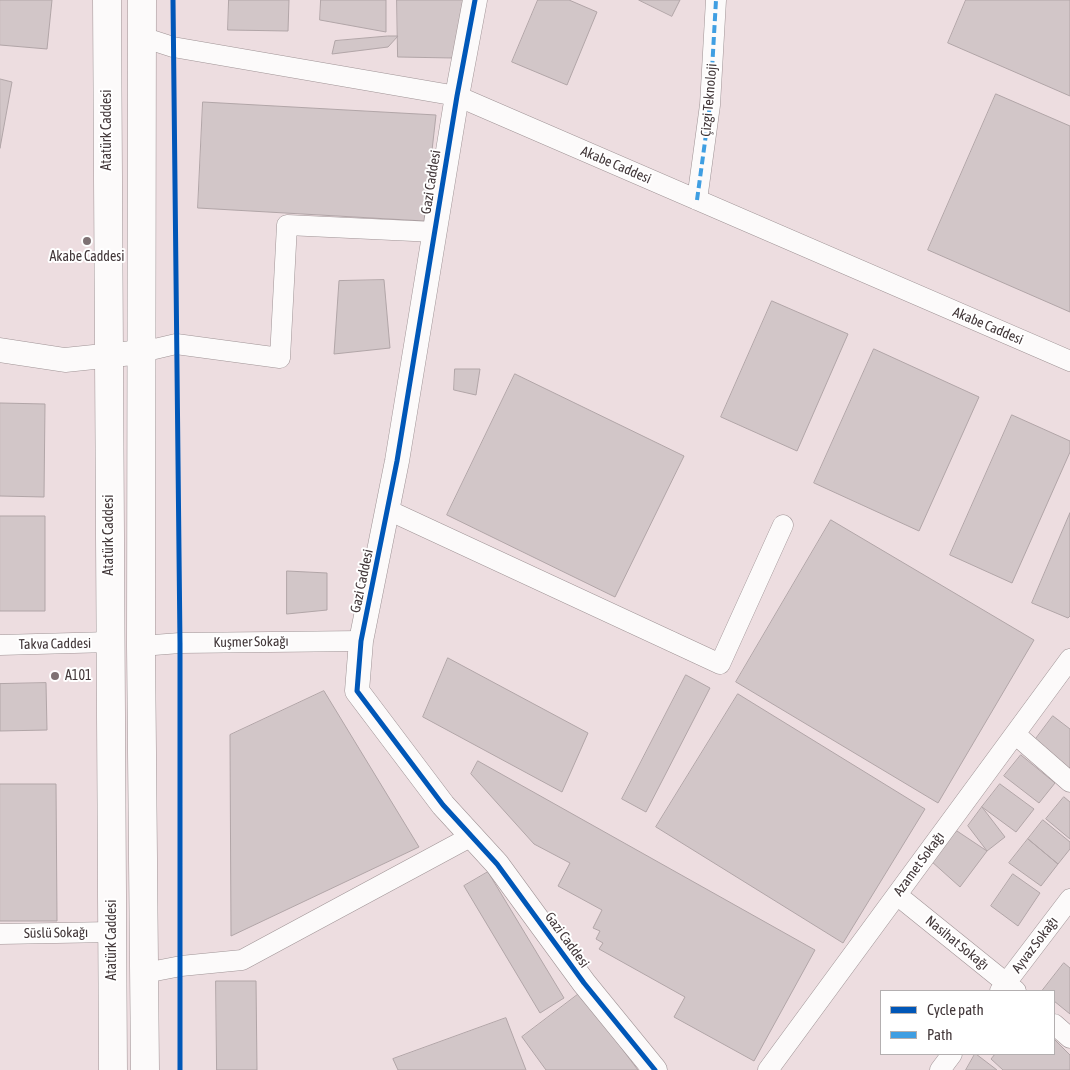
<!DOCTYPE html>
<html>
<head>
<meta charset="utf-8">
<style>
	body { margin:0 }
	#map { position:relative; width:1070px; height:1070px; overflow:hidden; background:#eddde0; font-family:"Asap Condensed",sans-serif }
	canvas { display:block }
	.legend { position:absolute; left:880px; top:990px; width:175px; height:65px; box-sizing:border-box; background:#fff; border:1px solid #b3afb0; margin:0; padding:6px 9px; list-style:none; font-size:15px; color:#423739 }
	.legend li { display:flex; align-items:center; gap:10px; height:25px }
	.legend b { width:25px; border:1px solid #b3afb0 }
</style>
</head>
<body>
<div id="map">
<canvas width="1070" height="1070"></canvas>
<ul class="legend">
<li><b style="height:6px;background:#0057b8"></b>Cycle path</li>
<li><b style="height:6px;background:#3f9ee2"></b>Path</li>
</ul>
</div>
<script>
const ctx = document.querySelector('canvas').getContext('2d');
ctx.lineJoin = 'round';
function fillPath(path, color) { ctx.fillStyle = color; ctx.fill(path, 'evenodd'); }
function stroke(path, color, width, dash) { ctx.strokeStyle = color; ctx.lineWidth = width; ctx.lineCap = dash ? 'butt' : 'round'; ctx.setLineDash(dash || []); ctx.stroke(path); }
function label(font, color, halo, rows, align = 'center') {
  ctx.font = font + ' "Asap Condensed",sans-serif'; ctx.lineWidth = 4; ctx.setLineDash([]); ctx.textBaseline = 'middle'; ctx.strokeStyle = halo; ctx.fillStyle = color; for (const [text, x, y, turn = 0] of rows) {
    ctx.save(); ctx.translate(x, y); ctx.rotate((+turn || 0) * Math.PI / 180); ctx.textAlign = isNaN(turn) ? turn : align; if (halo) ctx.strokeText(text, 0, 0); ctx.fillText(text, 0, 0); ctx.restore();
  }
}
const building = new Path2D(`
	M0,0H52L47,49L0,45Z
	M229,0H289L288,31L228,30Z
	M321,0H386V32L320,20Z
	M397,0H467L453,58L398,57Z
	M538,0H569L597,12L567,85L512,62Z
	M639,0H680L672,16Z
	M966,0H1070V96L948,43Z
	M388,36H398L388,47L332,54L335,41Z
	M0,79L12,82L0,148Z
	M996,94L1070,126V312L928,250Z
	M203,102L436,115L424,221L198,208Z
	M384,280L390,348L334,354L339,281Z
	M772,301L848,334L797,451L721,417Z
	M874,349L979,397L919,531L814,483Z
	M455,369H480L476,395L454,390Z
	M515,374L684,456L615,597L447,515Z
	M0,403L45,404L44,497L0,496Z
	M1012,415L1070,441V452L1012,583L950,555Z
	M1070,513V616L1068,618L1032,603Z
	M0,516H45V611H0Z
	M831,520L1034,640L938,803L736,682Z
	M287,571L327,573V610L287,614Z
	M448,658L588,733L562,792L423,717Z
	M686,675L710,688L646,812L622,799Z
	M46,683L47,730L0,731V684Z
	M324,691L419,847L231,936L230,735Z
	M738,694L925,809L843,943L656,827Z
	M1053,716L1070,729V767L1067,770L1032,744Z
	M1021,755L1055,783L1039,803L1004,776Z
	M478,761L815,950L754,1061L674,1017L685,997L599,949L603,943L596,939L600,931L593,928L602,910L558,886L570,863L534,844L471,774Z
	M0,784H56L57,921H0Z
	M1000,784L1034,809L1016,832L982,807Z
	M1064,797L1070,802V839L1046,819Z
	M982,807L1005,837L987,851L968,826Z
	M1043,820L1070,842V849L1058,864L1028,839Z
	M957,831L987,851L960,887L931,861Z
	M1028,839L1058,864L1041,886L1009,863Z
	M488,872L564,998L540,1013L464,886Z
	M1013,874L1040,893L1018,926L991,906Z
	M1064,963L1070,968V1014L1054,1001V991H1042Z
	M216,981H256L257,1070H217Z
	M580,993L638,1070H546L522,1037Z
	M506,1018L526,1070H398L393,1059Z
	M1054,1039L1070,1055V1070H1003L991,1059L995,1054H1054Z
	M975,1054H976L997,1070H966Z`);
fillPath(building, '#d2c6c8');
stroke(building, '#b1a5a7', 1);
const minor = new Path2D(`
	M142,37L173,47L457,96L1070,361
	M697,200L710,105L716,0
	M142,352L176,344L280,358L287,225L435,232
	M388,510L720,664L783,525
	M0,645L110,642
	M141,646L180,643L361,641
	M1015,734L1070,782
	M897,895L1016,991
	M0,934L112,932
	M145,973L181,966L242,960L472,836
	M1000,991L1070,899
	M1054,1024L1070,1038
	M768,1070L1070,659
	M940,1070L952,1054`);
const tertiary = new Path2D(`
	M475,0L457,96L397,461L361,641L357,691L443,805L497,864L584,983L655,1070
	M0,350L65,360L142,352`);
const primary = new Path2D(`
	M107,0L113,1070
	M142,0L141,646L145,1070`);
stroke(minor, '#9f9395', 21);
stroke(tertiary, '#9f9395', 25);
stroke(primary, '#9f9395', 29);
stroke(minor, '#fcfafa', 20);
stroke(tertiary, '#fcfafa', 24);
stroke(primary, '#fcfafa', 28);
stroke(new Path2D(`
	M697,200L710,105L716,0`), '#3f9ee2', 4, [8, 4]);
stroke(new Path2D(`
	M173,0L180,643V1070
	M475,0L457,96L397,461L361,641L357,691L443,805L497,864L584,983L655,1070`), '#0057b8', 5);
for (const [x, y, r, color] of [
	[87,241,5,"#7e7173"],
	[55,676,5,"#7e7173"]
]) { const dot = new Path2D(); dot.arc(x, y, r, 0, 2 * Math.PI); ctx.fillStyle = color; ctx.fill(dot); stroke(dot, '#fff', 2); }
label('14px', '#423739', '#fff', [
	["Çizgi Teknoloji",709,100,-85],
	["Atatürk Caddesi",107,130,-90],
	["Akabe Caddesi",616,165,23],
	["Gazi Caddesi",431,182,-81],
	["Akabe Caddesi",988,326,23],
	["Atatürk Caddesi",109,535,-90],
	["Gazi Caddesi",362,581,-78],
	["Kuşmer Sokağı",251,642,-1],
	["Takva Caddesi",55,644,-1],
	["Azamet Sokağı",919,864,-54],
	["Süslü Sokağı",56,933,-1],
	["Atatürk Caddesi",112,940,-90],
	["Gazi Caddesi",567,940,54],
	["Nasihat Sokağı",957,943,39],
	["Ayvaz Sokağı",1035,945,-53]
]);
label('14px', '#423739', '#fff', [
	["Akabe Caddesi",87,257],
	["A101",65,676,"left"]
]);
</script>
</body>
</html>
